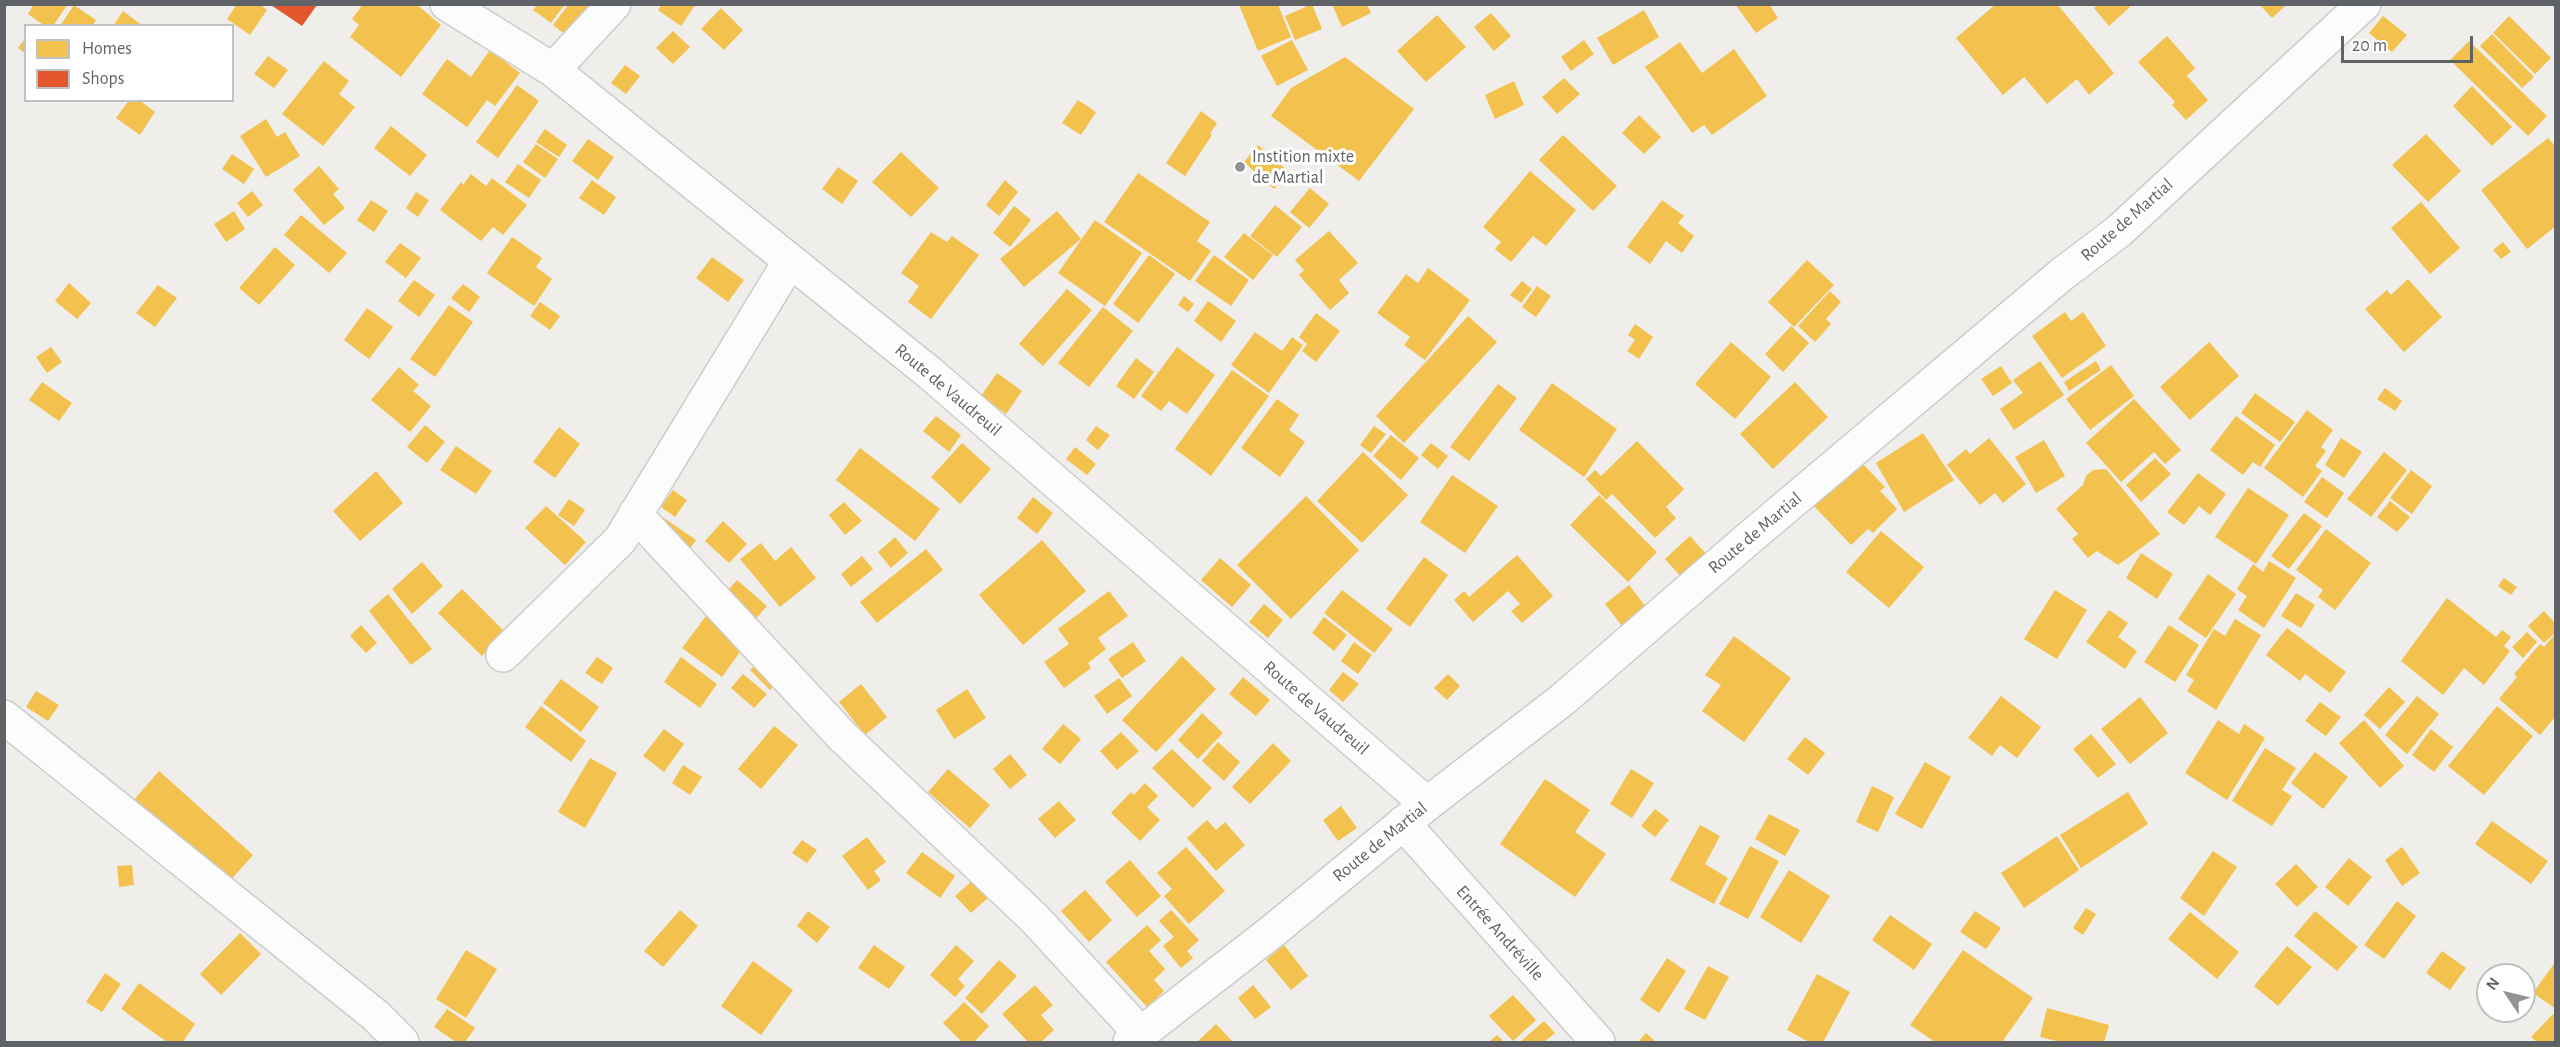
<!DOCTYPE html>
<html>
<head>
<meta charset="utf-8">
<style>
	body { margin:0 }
	#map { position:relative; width:2560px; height:1047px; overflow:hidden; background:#efeeea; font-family:"Alegreya Sans",sans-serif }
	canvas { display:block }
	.frame { position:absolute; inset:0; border:6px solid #5f6368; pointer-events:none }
	.legend { position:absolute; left:24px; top:24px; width:210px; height:78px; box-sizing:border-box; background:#fff; border:2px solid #bfc1c3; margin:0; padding:8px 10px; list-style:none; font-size:18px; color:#5f6368 }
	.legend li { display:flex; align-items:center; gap:12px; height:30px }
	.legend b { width:30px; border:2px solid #bfc1c3 }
	.north { position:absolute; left:2476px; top:963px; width:60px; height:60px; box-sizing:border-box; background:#fff; border:2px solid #bfc1c3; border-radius:50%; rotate:305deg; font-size:16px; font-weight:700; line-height:24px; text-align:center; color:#5f6368 }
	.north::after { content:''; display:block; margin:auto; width:21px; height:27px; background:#919496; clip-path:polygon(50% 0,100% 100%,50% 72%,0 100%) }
	.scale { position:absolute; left:2341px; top:36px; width:132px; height:27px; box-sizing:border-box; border:3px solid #5f6368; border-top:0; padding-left:8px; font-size:18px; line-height:21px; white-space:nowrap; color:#5f6368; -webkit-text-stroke:4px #fff; paint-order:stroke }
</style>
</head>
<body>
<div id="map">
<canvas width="2560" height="1047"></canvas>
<div class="frame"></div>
<ul class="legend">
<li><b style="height:16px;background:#f2c14e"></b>Homes</li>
<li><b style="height:16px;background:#e4572e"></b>Shops</li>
</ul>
<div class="north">N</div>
<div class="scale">20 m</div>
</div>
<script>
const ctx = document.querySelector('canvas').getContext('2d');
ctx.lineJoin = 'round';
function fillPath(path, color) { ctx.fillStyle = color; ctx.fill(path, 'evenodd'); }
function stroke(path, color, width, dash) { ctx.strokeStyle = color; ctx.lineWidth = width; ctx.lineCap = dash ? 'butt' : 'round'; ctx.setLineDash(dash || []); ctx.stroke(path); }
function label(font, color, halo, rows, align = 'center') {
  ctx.font = font + ' "Alegreya Sans",sans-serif'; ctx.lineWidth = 6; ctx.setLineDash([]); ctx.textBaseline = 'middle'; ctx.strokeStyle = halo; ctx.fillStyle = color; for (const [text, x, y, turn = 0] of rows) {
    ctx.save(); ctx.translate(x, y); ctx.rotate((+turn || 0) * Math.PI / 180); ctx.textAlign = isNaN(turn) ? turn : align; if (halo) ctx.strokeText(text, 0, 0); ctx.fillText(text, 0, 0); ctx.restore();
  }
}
fillPath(new Path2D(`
	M34,4H68L53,26H45L28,14Z
	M237,4H259L267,10L250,35L227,19Z
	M363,4H416L441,25L401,77L350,37L359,25L352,19Z
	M538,4H565L551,23L533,10Z
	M569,4H594L569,37L553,25Z
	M662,4H696L681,26L658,10Z
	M1312,4L1322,29L1295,40L1285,16Z
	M1332,4H1367L1371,13L1342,27Z
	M1735,4H1774L1771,7L1778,18L1756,33Z
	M1996,4H2057L2114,73L2089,95L2077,79L2047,104L2024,77L2003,95L1956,38Z
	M2098,4H2128L2130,7L2109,26L2094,8Z
	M2259,4H2287L2272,18Z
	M74,5L96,20L92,26H60Z
	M1239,5H1278L1291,37L1258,51Z
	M721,8L743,30L724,50L701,29Z
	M1644,10L1659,37L1613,65L1597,38Z
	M123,11L143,26H113Z
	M1491,13L1511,36L1494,51L1474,27Z
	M1437,15L1466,47L1426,82L1397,51Z
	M2383,16L2407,35L2392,52L2369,33Z
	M2509,16L2551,58L2535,74L2493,33Z
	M673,31L690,47L673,64L656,48Z
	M2492,34L2534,77L2522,88L2480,46Z
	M2167,36L2195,68L2187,76L2208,100L2186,120L2172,105L2175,102L2138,62Z
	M26,37V54L18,48Z
	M1292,40L1308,70L1277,86L1261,56Z
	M1584,40L1594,54L1571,71L1561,57Z
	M2469,41L2547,116L2528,136L2450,60Z
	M1680,42L1702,73L1734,49L1767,96L1712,135L1704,125L1692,133L1645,67Z
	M490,50L520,73L495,106L487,100L467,127L422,94L447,59L471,77Z
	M268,56L288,70L274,88L254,74Z
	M1345,57L1414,109L1359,181L1271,116L1291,88Z
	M324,61L349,81L339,94L355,107L323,146L282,114Z
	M625,65L640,76L626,94L611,83Z
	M1564,78L1580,94L1557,114L1542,97Z
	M1514,81L1524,105L1495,119L1485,95Z
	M517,85L539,101L498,158L476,142Z
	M2472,86L2512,127L2492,146L2453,106Z
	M129,100H139L155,112L140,135L116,118Z
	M1078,100L1096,112L1081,135L1062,123Z
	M1201,111L1217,123L1210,134L1212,135L1185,176L1166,163Z
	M1639,115L1661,137L1644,154L1622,133Z
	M266,119L277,137L285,132L300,156L266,177L240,136Z
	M391,126L427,155L410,176L374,148Z
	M545,129L567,145L559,157L536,142Z
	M2426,134L2461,171L2428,202L2392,165Z
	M1563,135L1617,186L1593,211L1539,160Z
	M2548,138L2556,147V226L2527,249L2481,190Z
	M588,139L614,157L598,180L572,161Z
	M536,144L558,159L545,178L523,162Z
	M1258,145L1289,172L1274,189L1244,162Z
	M901,152L939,188L911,217L872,182Z
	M232,154L254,169L244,184L222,169Z
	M518,164L541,180L529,198L505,182Z
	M319,166L339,189L333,194L345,208L324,225L293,190Z
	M838,167L858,181L842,204L822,189Z
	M1530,171L1576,210L1546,246L1533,236L1511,262L1495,249L1501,242L1483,227Z
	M1138,173L1210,222L1197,241L1211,251L1190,281L1104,222Z
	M471,174L486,186L492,178L527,205L503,235L493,227L481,241L440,210L461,182L463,185Z
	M592,180L616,197L604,215L579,198Z
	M1005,180L1018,192L999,216L986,205Z
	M1310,188L1329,204L1309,228L1290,212Z
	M252,191L263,205L248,217L237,203Z
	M416,192L429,200L418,217L406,208Z
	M371,200L388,211L374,232L357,220Z
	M1662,200L1684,216L1678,223L1694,236L1682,253L1666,241L1650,264L1627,247Z
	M2421,202L2460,248L2430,274L2391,228Z
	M1275,205L1302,227L1277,257L1250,236Z
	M1014,206L1031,220L1010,247L993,233Z
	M234,211L245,229L226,242L214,224Z
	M1057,211L1081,239L1024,287L1000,259Z
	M301,215L347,253L329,273L284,235Z
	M1095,220L1142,253L1105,306L1058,273Z
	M1329,231L1358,263L1339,280L1349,293L1330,310L1299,275L1304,270L1295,260Z
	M931,232L947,242L952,236L979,255L931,319L908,302L919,286L901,273Z
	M1244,233L1273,255L1253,280L1224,257Z
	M512,237L542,258L536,267L552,279L534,306L487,273Z
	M2503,242L2511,252L2501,259L2493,250Z
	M400,243L421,258L406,278L385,262Z
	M275,247L295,265L259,305L239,288Z
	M1149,255L1175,274L1138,323L1113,304Z
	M1214,255L1249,280L1231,306L1195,281Z
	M712,257L744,280L728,302L696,278Z
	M1807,260L1834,285L1794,327L1768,302Z
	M1428,268L1470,300L1425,360L1404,345L1410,337L1377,313L1406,274L1418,283Z
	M2408,279L2442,317L2404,352L2365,309L2387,290L2391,295Z
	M414,280L435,295L419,317L398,301Z
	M1522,281L1532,289L1521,303L1510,295Z
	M69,283L91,303L77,319L55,301Z
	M463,284L480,297L469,312L451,298Z
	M158,285L177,298L155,327L136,313Z
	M1537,286L1551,296L1536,317L1522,307Z
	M1067,289L1092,310L1043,366L1019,344Z
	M1830,291L1841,302L1826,319L1831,324L1815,342L1798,326Z
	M1184,296L1194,304L1188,312L1178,305Z
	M1208,301L1236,321L1221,342L1194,321Z
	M540,302L560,316L550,330L530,316Z
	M449,305L473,322L435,377L410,359Z
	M1103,307L1133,331L1089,387L1058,363Z
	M367,308L393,327L369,359L344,340Z
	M2065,312L2071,321L2083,312L2106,346L2062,378L2032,336Z
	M1316,313L1340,331L1316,362L1302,351L1307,344L1299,337Z
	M1468,316L1497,342L1404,443L1376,416Z
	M1635,324L1653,337L1639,359L1627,351L1635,340L1628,335Z
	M1791,326L1809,343L1783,372L1765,354Z
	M1255,332L1282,351L1292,337L1303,345L1269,393L1231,365Z
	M1731,342L1771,377L1735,419L1695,384Z
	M2209,342L2239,376L2190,420L2160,387Z
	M51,347L62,362L47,373L36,357Z
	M1177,347L1215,375L1187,414L1169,401L1161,411L1141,396Z
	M1136,358L1154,372L1134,399L1116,386Z
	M2040,361L2064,395L2014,430L2000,409L2023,393L2013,380Z
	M2096,361L2101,370L2069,391L2064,382Z
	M2111,365L2134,396L2090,430L2066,399Z
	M2001,366L2012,383L1993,396L1981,379Z
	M399,367L419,385L413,391L431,406L410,432L371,400Z
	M1232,370L1269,396L1211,476L1175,449Z
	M997,373L1022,391L1006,414L981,396Z
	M42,382L72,403L59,421L29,400Z
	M1795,382L1828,417L1773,469L1740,434Z
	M1552,383L1617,429L1584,477L1519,430Z
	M1498,384L1517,398L1469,461L1450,447Z
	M2385,388L2402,401L2395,411L2377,399Z
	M2255,393L2295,422L2280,442L2241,413Z
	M1277,399L1299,415L1289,430L1305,442L1280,477L1241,448Z
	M2134,399L2181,450L2165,464L2154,452L2121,482L2086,443Z
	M2307,410L2333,430L2321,447L2326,451L2315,466L2322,471L2303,497L2264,468Z
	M936,416L961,435L949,452L923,431Z
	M2236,416L2275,445L2260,467L2253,462L2243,475L2210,450Z
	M425,425L445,442L427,463L407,447Z
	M1096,426L1110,435L1098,450L1086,440Z
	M1374,426L1386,434L1371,453L1360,445Z
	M559,427L580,444L555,478L533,462Z
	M1923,433L1954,480L1904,512L1876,463Z
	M1391,435L1419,458L1401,480L1373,456Z
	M1989,438L2026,484L2003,503L1995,493L1980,505L1947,465L1966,449L1970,454Z
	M2341,438L2362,452L2344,478L2325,465Z
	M2044,440L2065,476L2036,493L2015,457Z
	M1637,441L1684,489L1666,507L1676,518L1655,538L1612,494L1606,500L1586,479L1595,470L1601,476Z
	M962,443L991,469L960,504L931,477Z
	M1431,443L1448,456L1438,469L1421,455Z
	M456,446L492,471L476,494L440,470Z
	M1075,447L1096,464L1087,475L1066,459Z
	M860,448L940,509L915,541L836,480Z
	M1363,452L1408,495L1362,543L1317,501Z
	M2384,452L2407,470L2371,517L2347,499Z
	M2155,458L2171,474L2141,502L2126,485Z
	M1860,461L1885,487L1880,491L1897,509L1873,533L1868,529L1851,545L1813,505Z
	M2106,469L2160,534L2118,565L2097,551L2088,558L2072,539L2078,534L2056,509L2083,485L2086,476L2093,470Z
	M2411,470L2432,486L2412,514L2390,498Z
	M376,471L403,503L360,541L333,511Z
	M2198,473L2226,494L2210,515L2199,506L2184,525L2167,512Z
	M1452,475L1498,506L1465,553L1420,522Z
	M2322,477L2344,493L2327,518L2304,502Z
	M2248,488L2289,515L2256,564L2215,537Z
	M673,490L687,500L675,517L661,507Z
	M1599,495L1657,552L1628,582L1570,525Z
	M1306,496L1359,550L1291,619L1237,565Z
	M1033,497L1053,513L1037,534L1017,518Z
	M569,499L585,510L574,526L558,515Z
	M2390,501L2410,517L2397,532L2377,517Z
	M844,502L862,521L845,535L829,515Z
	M546,506L586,542L565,565L525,528Z
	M2304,513L2322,526L2289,569L2271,556Z
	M661,516L696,540L682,560L647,536Z
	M723,521L747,544L729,563L705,541Z
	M2326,529L2371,563L2335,610L2318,597L2323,590L2296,570Z
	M1881,531L1924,567L1889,608L1846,572Z
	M1690,536L1709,557L1683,579L1665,559Z
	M895,537L908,553L891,568L878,552Z
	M1042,540L1086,591L1023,645L979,595Z
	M761,543L775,561L791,547L816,578L780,607L740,559Z
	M926,549L943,570L877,623L860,602Z
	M2141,553L2173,574L2157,599L2126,578Z
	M1517,555L1553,596L1522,623L1511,611L1520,604L1508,591L1473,622L1454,600L1464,591L1469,597Z
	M862,556L873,569L851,587L841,574Z
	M1424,557L1448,575L1410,627L1386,609Z
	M1220,558L1251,585L1232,607L1201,580Z
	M2269,561L2296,578L2264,628L2238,610L2247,596L2237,589L2253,564L2263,572Z
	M422,562L443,586L412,614L392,589Z
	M2208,574L2236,594L2206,638L2178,619Z
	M2504,578L2517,587L2511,595L2498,586Z
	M737,580L767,606L744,632L715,605Z
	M1629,585L1646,607L1622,626L1605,604Z
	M462,589L505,632L482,656L438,613Z
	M1342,590L1393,629L1374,653L1324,613Z
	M2055,590L2087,610L2057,659L2024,639Z
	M1109,591L1128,616L1098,638L1106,649L1088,663L1091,668L1064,688L1044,662L1069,644L1058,629Z
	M2296,593L2315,605L2301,628L2281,616Z
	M388,594L432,649L411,665L369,611Z
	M2447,598L2496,637L2502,630L2511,637L2504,646L2510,651L2484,685L2464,668L2443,695L2401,661Z
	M1264,604L1283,620L1268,638L1249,622Z
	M2109,610L2128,623L2118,637L2137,651L2125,669L2086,642Z
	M2544,611L2556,624V632L2544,643L2528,626Z
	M706,616L745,645L722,677L682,648Z
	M1324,617L1347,635L1334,651L1312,633Z
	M2235,619L2261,635L2216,710L2187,691L2194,680L2186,675L2214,629L2225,636Z
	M361,625L377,643L366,653L350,636Z
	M2169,625L2199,645L2175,682L2144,662Z
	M2287,628L2346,672L2330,693L2305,674L2300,681L2266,655Z
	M2527,632L2537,642L2523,658L2512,647Z
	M2556,633V716L2540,735L2499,699L2517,677L2514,674L2540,644L2544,647Z
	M1734,636L1791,678L1744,742L1702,711L1721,685L1705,675Z
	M1133,642L1146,661L1122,678L1108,659Z
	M1354,642L1372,655L1358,674L1341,661Z
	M1182,656L1216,689L1156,752L1122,720Z
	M597,657L613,668L602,684L585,673Z
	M681,657L717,684L700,708L664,682Z
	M763,658L783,678L770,690L750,670Z
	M1343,672L1359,684L1343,702L1329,690Z
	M743,674L767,694L754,708L731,688Z
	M1448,674L1460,686L1447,700L1434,688Z
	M1243,677L1270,700L1256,716L1229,694Z
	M1119,678L1132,696L1107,714L1094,696Z
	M561,679L599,707L581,732L543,703Z
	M861,684L887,717L865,735L839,702Z
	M2389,687L2405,702L2380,729L2364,715Z
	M967,689L986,718L954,739L936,710Z
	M36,691L59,705L48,721L26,707Z
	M2001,696L2041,727L2017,758L2000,745L1992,756L1968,738Z
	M2417,696L2439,714L2407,754L2385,735Z
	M2140,697L2168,733L2130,764L2101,729Z
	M2320,702L2341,717L2326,736L2305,721Z
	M541,706L586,741L571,762L525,727Z
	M2497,706L2533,736L2484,795L2448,766Z
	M1202,713L1223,733L1198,759L1178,740Z
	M2218,720L2239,734L2244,724L2265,738L2227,800L2185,773Z
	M2364,720L2404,766L2380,788L2339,743Z
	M1063,724L1081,739L1060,764L1042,749Z
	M774,726L798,745L761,789L738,769Z
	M664,729L684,744L664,772L643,756Z
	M2431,729L2453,747L2434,772L2412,755Z
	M1121,732L1139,751L1117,770L1100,751Z
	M2091,734L2116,764L2098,778L2073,749Z
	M1805,737L1825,753L1808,775L1787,759Z
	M1218,742L1240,762L1224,781L1202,761Z
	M1273,743L1291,761L1250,804L1232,787Z
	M2265,748L2296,768L2282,790L2292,796L2272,826L2232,801Z
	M1172,749L1212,788L1193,808L1152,768Z
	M2315,752L2348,777L2323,809L2291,783Z
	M1010,754L1027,775L1010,789L993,769Z
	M590,758L617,773L585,828L558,812Z
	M1925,762L1951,777L1922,829L1895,814Z
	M683,765L702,777L690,795L672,783Z
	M948,769L990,805L970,828L928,792Z
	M1631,769L1654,783L1632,818L1610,804Z
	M159,771L253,855L227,884L133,801Z
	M1545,779L1590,810L1575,832L1606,854L1575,897L1500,844Z
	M1145,783L1158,796L1147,807L1160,820L1140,841L1111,813L1131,792L1134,795Z
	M1872,786L1894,797L1878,832L1856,822Z
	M2128,792L2148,824L2081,868L2060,835Z
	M1059,801L1076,820L1055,838L1038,819Z
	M1341,806L1357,828L1338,841L1323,820Z
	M1655,809L1669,820L1655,837L1641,826Z
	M1769,814L1800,830L1785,856L1755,839Z
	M1207,820L1216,830L1225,822L1245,845L1216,871L1187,838Z
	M2492,821L2548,861L2531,884L2475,844Z
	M1700,825L1720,836L1705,864L1728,878L1714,904L1670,880Z
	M2057,836L2079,870L2024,908L2001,873Z
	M867,837L886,862L874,871L881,880L868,890L842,856Z
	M802,840L817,850L807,863L792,853Z
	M1750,846L1779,861L1748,919L1719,904Z
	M1186,847L1225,891L1189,924L1164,896L1172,889L1157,873Z
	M2402,847L2420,873L2402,886L2385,860Z
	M2213,851L2237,867L2204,916L2180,898Z
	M922,852L955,876L940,898L906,873Z
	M2349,858L2372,877L2348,906L2325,887Z
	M1130,860L1161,896L1137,917L1105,882Z
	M2296,864L2318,887L2297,907L2275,884Z
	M132,865L134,885L119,887L117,866Z
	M1789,870L1830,896L1801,943L1760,917Z
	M974,879L990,896L971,913L955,896Z
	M1085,890L1112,920L1089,942L1061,911Z
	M2397,901L2416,916L2384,959L2364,945Z
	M2086,908L2096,914L2083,935L2073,928Z
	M680,910L698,926L663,967L644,951Z
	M1171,910L1199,940L1187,951L1193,958L1181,968L1163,946L1174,937L1159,921Z
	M808,911L830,927L817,943L797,926Z
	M1975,911L2001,928L1986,949L1960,932Z
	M2315,911L2358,947L2337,971L2294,936Z
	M2190,912L2239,952L2217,979L2168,939Z
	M1890,915L1932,944L1914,970L1872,940Z
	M1147,925L1161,940L1149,951L1165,969L1154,980L1164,991L1147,1007L1106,962Z
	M240,933L261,954L221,995L200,974Z
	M874,945L905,967L889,989L858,968Z
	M956,945L974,961L958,979L965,986L955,997L930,975Z
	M1284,945L1308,976L1291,990L1266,960Z
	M2287,946L2312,967L2278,1006L2254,986Z
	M466,950L497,969L466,1018L436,999Z
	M1963,950L2033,998L2002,1042H1935L1910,1025Z
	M2442,951L2466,968L2450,990L2426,973Z
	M1667,958L1686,971L1659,1013L1640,1000Z
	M999,960L1017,976L982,1014L965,998Z
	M753,961L793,990L761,1035L721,1006Z
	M2556,961V1009L2533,993Z
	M1708,966L1729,977L1705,1020L1684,1009Z
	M105,973L121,984L102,1012L86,1002Z
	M1817,974L1850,992L1823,1042H1809L1787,1030Z
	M139,983L195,1024L183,1042H167L121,1009Z
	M1035,985L1053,1005L1041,1015L1054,1030L1041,1042H1028L1002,1014Z
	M1253,985L1271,1007L1255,1019L1238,998Z
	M1513,995L1536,1020L1513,1041L1489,1016Z
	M964,1002L989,1026L974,1042H962L943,1023Z
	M2047,1008L2109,1025L2104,1042H2061L2040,1037Z
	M447,1009L475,1028L465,1042H456L434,1027Z
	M2553,1014L2556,1016V1042H2537L2531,1037Z
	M1544,1021L1555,1033L1544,1042H1520Z
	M1216,1024L1233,1042H1197Z
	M1646,1033L1656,1042H1638Z
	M1497,1035L1504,1042H1489Z`), '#f2c14e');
fillPath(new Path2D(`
	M271,5H317L302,26Z`), '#e4572e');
const minor = new Path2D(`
	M447,4L553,70L931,374L1427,804
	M553,70L614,4
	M635,514L843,737L1034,918L1141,1034
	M503,655L620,540L790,261
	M4,717L375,1015L402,1042
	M1403,823L1598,1042`);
const tertiary = new Path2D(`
	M1130,1042L1274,930L1427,804L1562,700L1748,539L2061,275L2119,231L2364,4`);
stroke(minor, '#cbcccc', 36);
stroke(tertiary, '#cbcccc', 36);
stroke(minor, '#fdfcfc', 33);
stroke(tertiary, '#fdfcfc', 33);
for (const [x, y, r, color] of [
	[1240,167,6,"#919496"]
]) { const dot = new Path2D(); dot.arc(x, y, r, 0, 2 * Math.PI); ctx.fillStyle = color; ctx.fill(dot); stroke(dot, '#fff', 2); }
label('18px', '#5f6368', '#fff', [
	["Instition mixte",1252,157],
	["de Martial",1252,178]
], 'left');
label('18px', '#5f6368', '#fff', [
	["Route de Martial",2127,220,-41],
	["Route de Vaudreuil",948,390,40],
	["Route de Martial",1755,533,-40],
	["Route de Vaudreuil",1316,708,41],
	["Route de Martial",1380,842,-39],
	["Entrée Andréville",1500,933,48]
]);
</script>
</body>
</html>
